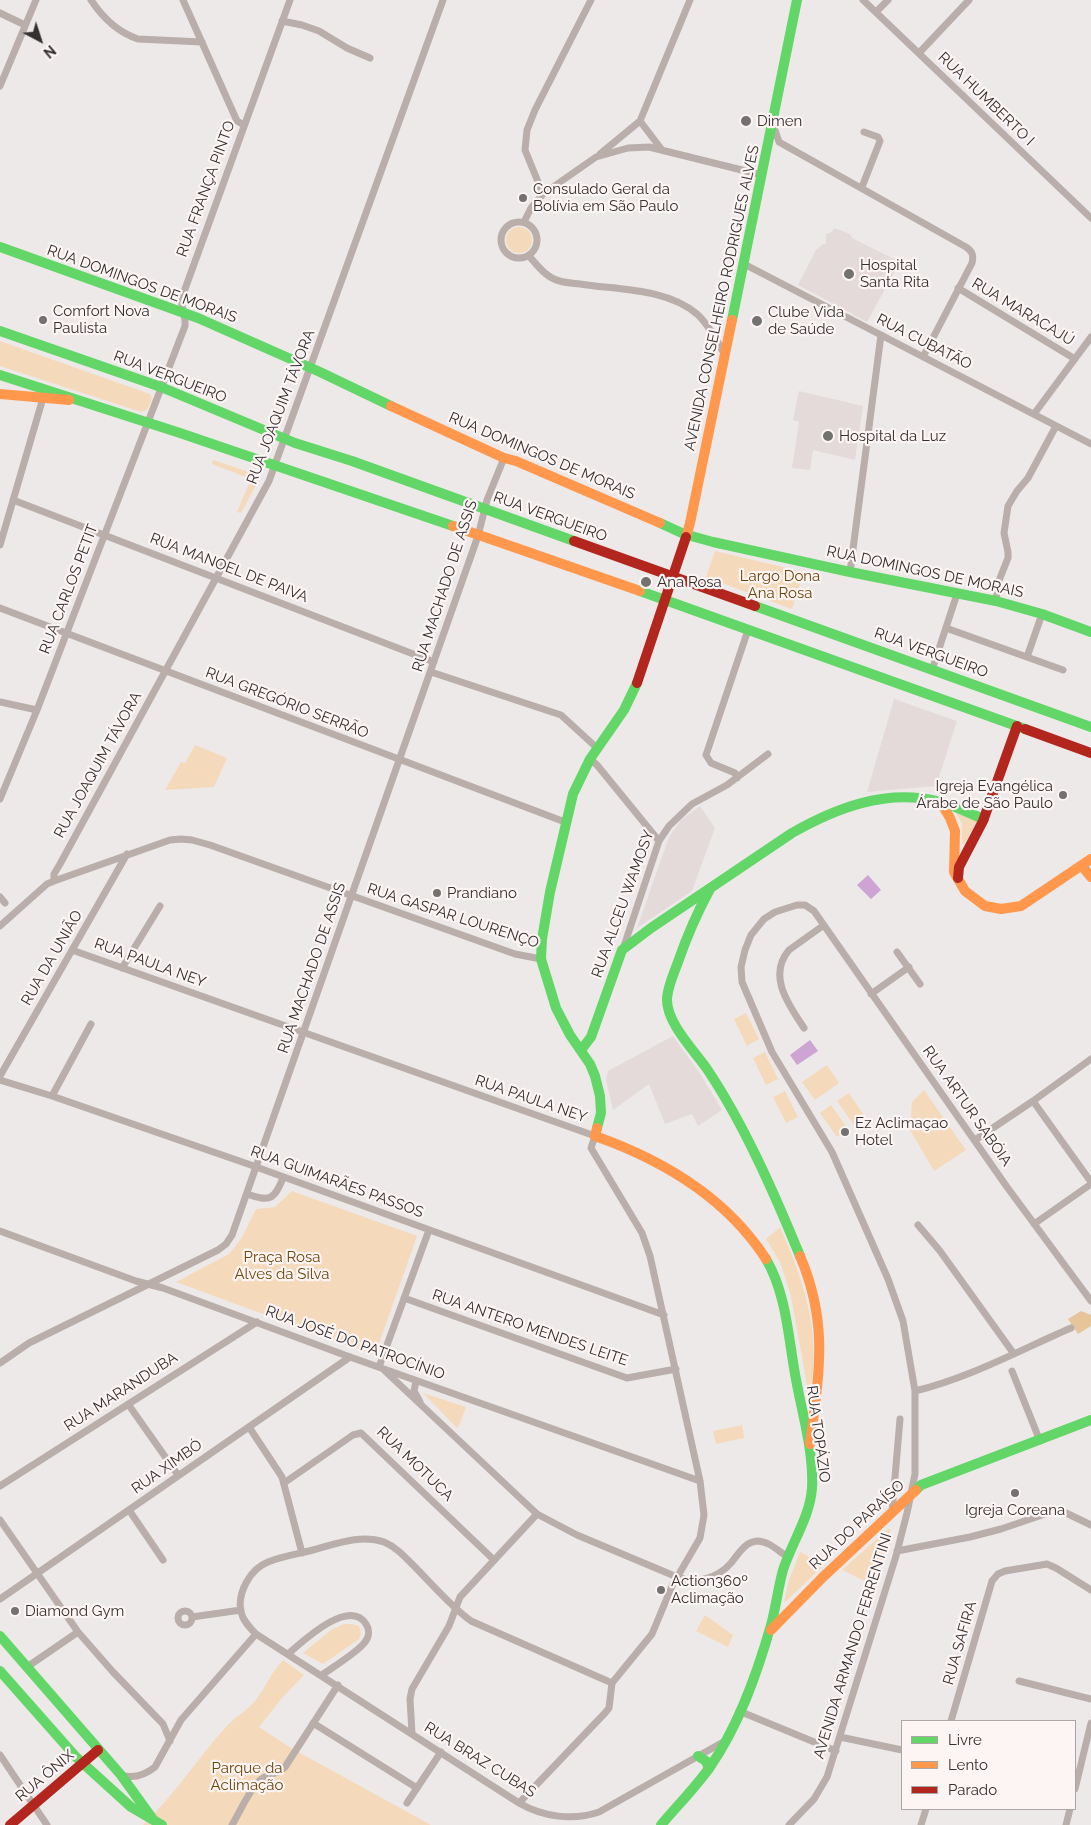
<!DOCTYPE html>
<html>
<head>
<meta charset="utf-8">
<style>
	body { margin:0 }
	#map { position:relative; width:1091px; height:1825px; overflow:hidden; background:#ede9e9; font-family:Raleway,sans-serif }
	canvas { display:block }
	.legend { position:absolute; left:901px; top:1720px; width:175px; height:90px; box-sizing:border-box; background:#fdf4f4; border:1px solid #aca6a6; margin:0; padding:6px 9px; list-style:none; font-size:15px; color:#333030 }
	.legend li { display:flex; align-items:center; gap:10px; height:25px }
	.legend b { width:25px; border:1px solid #aca6a6 }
	.north { position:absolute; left:15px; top:15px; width:50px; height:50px; -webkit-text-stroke:4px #fdf4f4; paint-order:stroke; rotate:140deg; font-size:14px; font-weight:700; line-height:20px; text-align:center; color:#333030 }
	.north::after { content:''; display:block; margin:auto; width:18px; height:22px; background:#333030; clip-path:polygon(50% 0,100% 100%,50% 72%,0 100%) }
</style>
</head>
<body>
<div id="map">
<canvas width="1091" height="1825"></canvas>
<ul class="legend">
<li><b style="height:6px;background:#63d668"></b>Livre</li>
<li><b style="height:6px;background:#ff974d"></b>Lento</li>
<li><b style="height:6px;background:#b3261e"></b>Parado</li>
</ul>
<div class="north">N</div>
</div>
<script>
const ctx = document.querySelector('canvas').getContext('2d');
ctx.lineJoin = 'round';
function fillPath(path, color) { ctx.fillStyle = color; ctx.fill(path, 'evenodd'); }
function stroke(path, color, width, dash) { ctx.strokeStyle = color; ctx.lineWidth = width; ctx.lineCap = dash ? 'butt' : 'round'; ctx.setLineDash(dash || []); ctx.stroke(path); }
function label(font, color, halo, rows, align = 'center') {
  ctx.font = font + ' Raleway,sans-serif'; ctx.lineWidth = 4.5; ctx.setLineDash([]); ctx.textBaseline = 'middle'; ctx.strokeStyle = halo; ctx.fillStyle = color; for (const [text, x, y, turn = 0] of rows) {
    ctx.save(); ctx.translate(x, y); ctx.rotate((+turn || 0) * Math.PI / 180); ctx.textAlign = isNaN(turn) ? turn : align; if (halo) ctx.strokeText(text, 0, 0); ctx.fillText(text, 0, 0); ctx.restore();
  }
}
fillPath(new Path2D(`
	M834,228L850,234L852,238L900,262L867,322L798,285L816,250L823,244H826V234L832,232Z
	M799,391L863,406L855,460L813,450L810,470L792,468L799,422L793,420Z
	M894,699L957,721L936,786L867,792Z
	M700,806L715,828L692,891L637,928L669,837L681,820Z
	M673,1036L701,1075L722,1110L698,1126L692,1114L665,1124L649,1084L613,1110L606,1080L608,1071Z`), '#e5dada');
fillPath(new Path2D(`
	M506 240a13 13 0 1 1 26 0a13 13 0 1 1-26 0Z
	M0,341L150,394L152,399L147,410L141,412L0,366Z
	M213,460L261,476L241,513L237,512L251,479L212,464Z
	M715,551L804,572L792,609L706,577Z
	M195,745L227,758L214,787L165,790L181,762L185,763Z
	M957,813L977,821L964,845L962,843V823L956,814Z
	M746,1013L759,1039L747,1046L734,1019Z
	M765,1052L778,1079L766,1085L753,1058Z
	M827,1065L839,1083L815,1100L802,1082Z
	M924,1090L966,1150L934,1171L910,1130L912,1102Z
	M785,1091L798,1117L786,1123L773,1097Z
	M849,1093L865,1117L854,1125L837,1101Z
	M831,1105L848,1129L837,1137L820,1113Z
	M292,1191L417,1236L375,1355L176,1282L229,1254L241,1239L256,1209L275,1207Z
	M780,1227C804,1281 823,1337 809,1396L791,1296L780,1262L766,1239Z
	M423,1393L466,1407L458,1428H457Z
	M742,1425L744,1438L716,1444L713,1431Z
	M888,1529H890V1532L875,1586L842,1570Z
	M800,1552L824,1565L784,1603L789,1580Z
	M705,1615L733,1635L728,1647L696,1631Z
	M344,1624H352L359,1626L361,1633L359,1639L323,1664L303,1653L331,1630Z
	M283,1660L304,1675L282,1698L259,1727L291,1748L431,1825H143C174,1795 196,1761 224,1729C233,1718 246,1712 255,1701C265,1688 271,1673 283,1660Z`), '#f4dabb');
fillPath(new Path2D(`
	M1081,1311L1091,1315V1326L1078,1334L1068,1319Z`), '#e6c59b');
fillPath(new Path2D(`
	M868,875L881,890L871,899L857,885Z
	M810,1040L818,1051L797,1065L790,1055Z`), '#cda4d3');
stroke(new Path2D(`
	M91,0C103,18 117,32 138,39L202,42
	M183,0L237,121L244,125
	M863,0L1091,218
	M876,12L888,0
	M0,13L25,25
	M282,21L302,25L319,31L347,48L370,58
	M919,53L969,0
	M0,86L36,0
	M640,121L690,0
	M640,121L662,150
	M774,127L779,142L966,247C972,251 974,255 972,263L923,357
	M600,154L640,121
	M862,187L880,141L878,137L864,132
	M543,194L525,150L527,130L535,110L591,0
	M501 240a18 18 0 1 1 36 0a18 18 0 1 1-36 0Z
	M524,222L531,208L543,194L596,157L628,148L649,147L762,175
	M529,256C536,264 544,275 554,279C562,283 572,283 580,284C618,290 666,288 697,314C709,325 717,341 725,355
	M744,264L1091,444
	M958,288L1075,359
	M1034,414L1091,337
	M13,500L434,662
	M0,545L43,398
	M850,572L881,335
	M996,601L998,583L1008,558V552L1004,533L1008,506L1017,491L1028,478L1056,426
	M0,608L565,822
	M946,628L1063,670
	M1027,657L1042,614
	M932,670L957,594
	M431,672L561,715L597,748
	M0,702L37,710
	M590,759L597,765L659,841
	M737,778L735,773L711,763L706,755L748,630
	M0,799L37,710L185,326V320L181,300L290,0
	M54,881V874L60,864L269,481L443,0
	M0,897L5,903
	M0,926L47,884L54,881L170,840L181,839L192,840L210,845L515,954L541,959
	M623,949L659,841L669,826L692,804L727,785L768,754
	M72,950L595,1136L591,1148L642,1233L650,1256L700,1481L704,1515L700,1538L672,1586L652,1634L612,1683L609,1708L605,1713L519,1803
	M897,952L920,984
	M122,968L160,906
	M871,994L909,967
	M804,1028C789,1005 767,976 789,950L824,925
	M0,1076L127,854
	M0,1080L52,1096L248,1164L664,1315
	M52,1096L91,1024
	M1033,1101L1091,1182
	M975,1140L1033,1101L1091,1059
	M247,1194C270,1202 274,1200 283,1178
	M1034,1224L1091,1184
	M918,1225L940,1251L1014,1354
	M0,1231L136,1281L163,1288L350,1357L700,1481
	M404,1298L627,1378L676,1369
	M0,1363L29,1343L218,1250L226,1244L232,1235L478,536L487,500L504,458
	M379,1367L429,1230
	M384,1370L537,1514L577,1535L677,1577C696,1584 717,1579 731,1563C738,1555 744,1542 757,1541C769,1541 778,1551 788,1557
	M1012,1371L1040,1441
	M416,1381L414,1391L420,1402
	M915,1391C969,1378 1020,1350 1071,1328
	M128,1404L178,1475
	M249,1427L282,1477L302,1553
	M284,1483L353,1435L361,1433L494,1560
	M0,1486L257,1322
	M129,1510L163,1560
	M892,1512L900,1419
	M0,1520L78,1632L113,1672L163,1724L170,1741
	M897,1551L970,1537L1001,1529L1054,1511L1066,1513L1091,1525
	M0,1599L350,1357
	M178 1618a7 7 0 1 1 14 0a7 7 0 1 1-14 0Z
	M192,1617L241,1610
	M288,1654C302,1642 349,1597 366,1624C370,1630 369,1637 365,1642C358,1652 333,1667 322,1675
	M27,1667L78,1632
	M1019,1681L1091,1699
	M612,1683L471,1621C450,1606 432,1584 414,1566C405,1557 396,1547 384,1542C360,1534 336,1544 313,1550C298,1554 282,1556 268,1562C250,1569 237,1593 241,1612C243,1621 250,1628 256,1634L519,1803C543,1817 573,1821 599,1812L725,1741
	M739,1711L836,1751
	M951,1721L992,1581L998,1574L1005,1571L1047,1564L1056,1568L1091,1590
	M313,1723L417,1788
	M412,1733L410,1699L412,1689L449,1626L460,1597L537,1514
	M840,1737L902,1750
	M0,1755L47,1825
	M121,1775C134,1779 145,1775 155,1767L181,1720L256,1634
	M1075,1789L1091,1723
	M407,1803L441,1752
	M232,1825C240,1812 249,1790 260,1780C268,1774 278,1774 285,1767L338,1685
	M789,1825L814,1799L827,1777L896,1556L907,1513L915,1474V1391L903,1321L888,1279L832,1152L772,1052L742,982L741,967L745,950L751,935L764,919L775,912L797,905H805L814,911L1007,1187L1091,1301
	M921,1825L926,1809
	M1066,1825L1070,1809`), '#b9aea9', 7);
stroke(new Path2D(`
	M0,247L198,318L320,372L391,406
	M732,320L797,0
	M0,331L161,387L295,443L352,461L574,541
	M0,375L180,433L453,526
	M660,523L684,534L713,542L850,572L996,601L1042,614L1091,632
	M640,591L1025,729
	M755,606L1091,727
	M710,889C697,913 687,936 678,962C674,973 668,986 667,998C666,1023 694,1050 707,1069C744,1124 775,1195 800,1256
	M581,1050L591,1037L622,950L651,928L792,833C836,808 885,789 937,801C953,805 968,813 984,819
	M597,1128L601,1113L600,1096L595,1076L590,1064L570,1035L556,1008L541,959L542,939L550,892L573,794L590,759L624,710L637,683
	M916,1490L921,1485L1091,1420
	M0,1636L121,1775L152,1818
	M0,1671L76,1757L131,1807L162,1825
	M698,1756L706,1761L709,1769
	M661,1825C677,1806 695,1788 710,1767C739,1725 757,1674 771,1625C776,1607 778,1588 783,1570C792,1542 810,1517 812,1488C814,1448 800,1407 794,1368C788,1332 785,1291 766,1259`), '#63d668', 10);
stroke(new Path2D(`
	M0,394L69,400
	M391,406L504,458L516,461L660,523
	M453,526L640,591
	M686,537L690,523L732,320
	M941,803L950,818L955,831L954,872L965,891L985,906L1001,909L1021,906L1091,859
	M1082,866L1091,877
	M597,1128L595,1136C663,1160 726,1197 766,1259
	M800,1256C829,1324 819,1373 810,1444
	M771,1630L823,1577L916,1490`), '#ff974d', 10);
stroke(new Path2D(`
	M574,541L755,606
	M637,683L686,537
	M1025,729L1091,753
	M958,878L959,867L983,821L1017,726
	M10,1825L98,1750`), '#b3261e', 10);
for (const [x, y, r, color] of [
	[746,121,6,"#747171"],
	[523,198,5,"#747171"],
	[849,274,6,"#747171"],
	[43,320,5,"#747171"],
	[757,321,6,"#747171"],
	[828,436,6,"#747171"],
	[646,582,6,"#747171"],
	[1063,795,5,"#747171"],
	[437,893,5,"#747171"],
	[845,1132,5,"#747171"],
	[1015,1493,5,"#747171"],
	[661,1590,5,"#747171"],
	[15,1611,5,"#747171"]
]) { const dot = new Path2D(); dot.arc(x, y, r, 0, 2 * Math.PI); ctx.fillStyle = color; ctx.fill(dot); stroke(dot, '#fdf4f4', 2); }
label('15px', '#333030', '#fdf4f4', [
	["RUA HUMBERTO I",986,99,44],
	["RUA FRANÇA PINTO",206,189,-70],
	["RUA DOMINGOS DE MORAIS",142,284,20],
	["AVENIDA CONSELHEIRO RODRIGUES ALVES",722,298,-78],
	["RUA MARACAJÚ",1023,312,31],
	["RUA CUBATÃO",924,342,27],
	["RUA VERGUEIRO",170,377,21],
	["RUA JOAQUIM TÁVORA",281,407,-69],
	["RUA DOMINGOS DE MORAIS",542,456,23],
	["RUA VERGUEIRO",550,517,20],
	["RUA MANOEL DE PAIVA",229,568,21],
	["RUA DOMINGOS DE MORAIS",925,572,12],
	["RUA MACHADO DE ASSIS",445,586,-72],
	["RUA CARLOS PETIT",69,589,-69],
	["RUA VERGUEIRO",931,653,20],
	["RUA GREGÓRIO SERRÃO",287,703,21],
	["RUA JOAQUIM TÁVORA",98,765,-61],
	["RUA ALCEU WAMOSY",623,904,-70],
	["RUA GASPAR LOURENÇO",453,916,18],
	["RUA DA UNIÃO",52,958,-60],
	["RUA PAULA NEY",150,963,20],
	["RUA MACHADO DE ASSIS",312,968,-71],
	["RUA PAULA NEY",531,1099,19],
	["RUA ARTUR SABÓIA",967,1106,55],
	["RUA GUIMARÃES PASSOS",337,1182,20],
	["RUA ANTERO MENDES LEITE",530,1328,19],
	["RUA JOSÉ DO PATROCÍNIO",355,1343,20],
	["RUA MARANDUBA",121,1392,-33],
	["RUA TOPÁZIO",818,1434,82],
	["RUA MOTUCA",415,1464,44],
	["RUA XIMBÓ",167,1467,-35],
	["RUA DO PARAÍSO",857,1525,-43],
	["RUA SAFIRA",960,1643,-74],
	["AVENIDA ARMANDO FERRENTINI",853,1646,-73],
	["RUA BRAZ CUBAS",480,1760,32],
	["RUA ÔNIX",45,1776,-40]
]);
label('15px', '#333030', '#fdf4f4', [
	["Dimen",757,121],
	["Consulado Geral da",533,189],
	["Bolívia em São Paulo",533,206],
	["Hospital",860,265],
	["Santa Rita",860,282],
	["Comfort Nova",53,311],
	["Paulista",53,328],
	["Clube Vida",768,312],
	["de Saúde",768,329],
	["Hospital da Luz",839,436],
	["Ana Rosa",657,582],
	["Igreja Evangélica",1053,786,"right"],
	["Árabe de São Paulo",1053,803,"right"],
	["Prandiano",447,893],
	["Ez Aclimaçao",855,1123],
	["Hotel",855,1140],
	["Igreja Coreana",1015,1510,"center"],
	["Action360º",671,1581],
	["Aclimação",671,1598],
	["Diamond Gym",25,1611]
], 'left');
label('15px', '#6c470b', '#fdf4f4', [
	["Largo Dona",780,576],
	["Ana Rosa",780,593],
	["Praça Rosa",282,1257],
	["Alves da Silva",282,1274],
	["Parque da",247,1768],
	["Aclimação",247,1785]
]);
</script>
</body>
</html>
